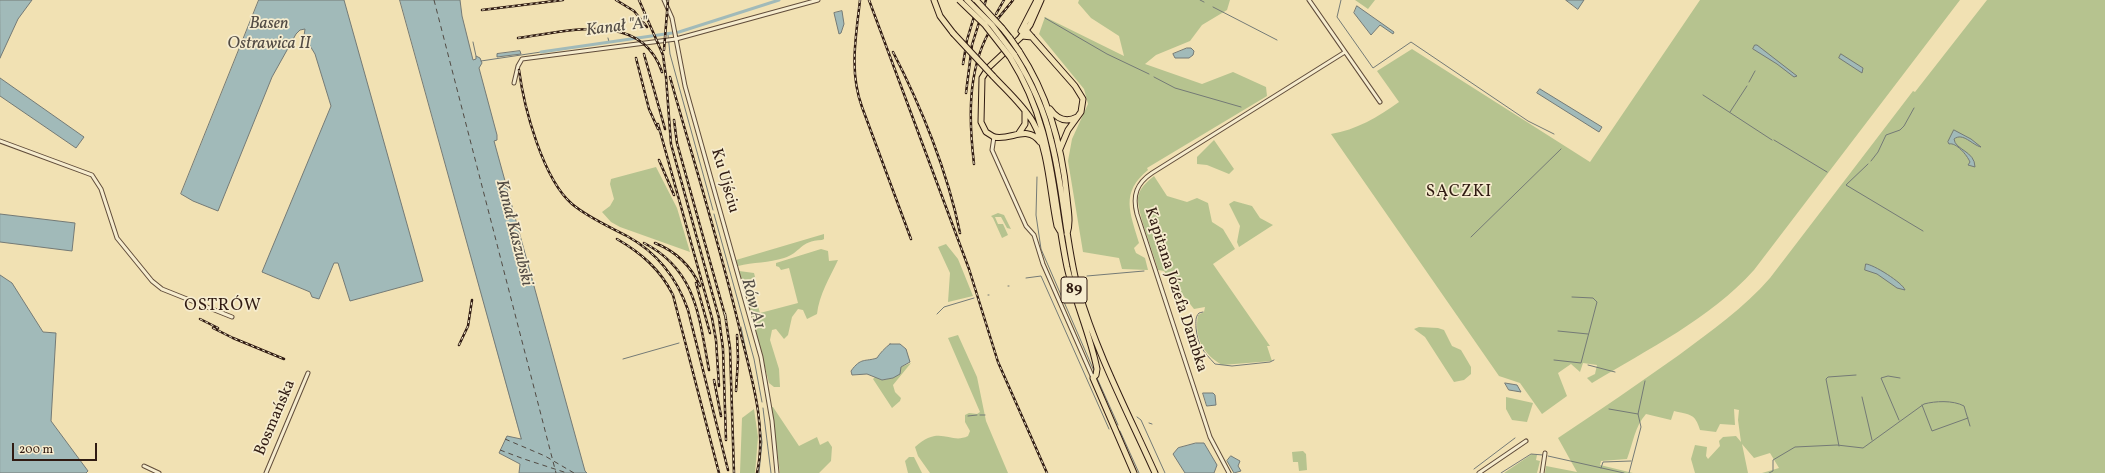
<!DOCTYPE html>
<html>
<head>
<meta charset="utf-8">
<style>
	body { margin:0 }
	#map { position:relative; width:2105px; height:473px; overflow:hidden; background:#f1e1b3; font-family:Vollkorn,serif }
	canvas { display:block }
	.scale { position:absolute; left:12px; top:443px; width:85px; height:18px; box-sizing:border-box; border:2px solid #301b12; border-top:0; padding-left:5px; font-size:12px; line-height:14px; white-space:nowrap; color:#301b12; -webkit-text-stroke:3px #f6ecce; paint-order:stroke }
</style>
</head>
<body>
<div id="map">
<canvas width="2105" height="473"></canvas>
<div class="scale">200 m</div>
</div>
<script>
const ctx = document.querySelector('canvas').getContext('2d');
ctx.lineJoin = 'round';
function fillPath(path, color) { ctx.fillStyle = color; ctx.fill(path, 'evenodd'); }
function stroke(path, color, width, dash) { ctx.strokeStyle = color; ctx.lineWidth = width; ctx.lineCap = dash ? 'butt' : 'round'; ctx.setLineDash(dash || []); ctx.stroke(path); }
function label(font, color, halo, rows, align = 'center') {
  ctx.font = font + ' Vollkorn,serif'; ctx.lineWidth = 3.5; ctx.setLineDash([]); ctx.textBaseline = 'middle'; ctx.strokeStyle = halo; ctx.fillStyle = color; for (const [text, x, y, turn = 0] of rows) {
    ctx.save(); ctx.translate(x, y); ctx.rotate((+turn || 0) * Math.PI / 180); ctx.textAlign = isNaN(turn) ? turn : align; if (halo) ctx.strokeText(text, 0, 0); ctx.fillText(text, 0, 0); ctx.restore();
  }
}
fillPath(new Path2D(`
	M1079,0H1230L1227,10L1202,25L1190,41L1156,55L1145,64L1202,84L1233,72L1266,87L1267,96L1147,168L1148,170C1120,193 1130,212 1139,243L1134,248L1136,253L1145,258L1148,270L1122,269L1119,258L1083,252L1068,161L1072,139L1088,104L1084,89L1039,34L1045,17L1124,56L1119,36L1091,18L1078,3Z
	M1355,0H1375L1368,9Z
	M1700,0H1960L1754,270C1710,319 1648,349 1592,383L1587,378L1595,374L1597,365L1583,363L1580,372L1571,364L1558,373L1567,396L1542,414L1520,383L1499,376L1331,134C1356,130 1378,117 1399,102L1377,71L1412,49L1590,162Z
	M1987,0H2105V473H1762L1779,468L1770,453L1754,458L1742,444L1748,473H1695L1691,459L1695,445L1707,447L1706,456L1708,459L1720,446L1719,441L1723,437L1736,436L1741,442L1738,420L1739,410L1734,409L1735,425L1720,424L1716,432L1700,430C1695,413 1690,415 1674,411L1671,420L1646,414C1635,426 1633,443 1627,459L1601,461L1600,465L1633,473H1545L1546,466L1577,472L1558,438C1599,411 1639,383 1679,355C1711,331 1744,308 1770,278L1913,91L1915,92Z
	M1214,140L1234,169L1229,174L1207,165L1197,164V157Z
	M656,167L677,208L690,252L620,227L611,222L602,212L610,206L614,199L610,184L611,179Z
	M1154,176L1167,196L1187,202L1197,198L1208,203L1212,222L1223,229L1235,249L1213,264L1270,346H1267L1272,361L1222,365C1203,354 1194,337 1198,315L1204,312L1205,307L1194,309L1164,271L1158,270C1154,254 1137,212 1138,198C1139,188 1147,182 1154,176Z
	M1234,201L1252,206L1260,218L1273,225L1239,247L1237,242L1240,226L1229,204Z
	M998,213L1004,215L1011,229L1007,228L1001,217H995L998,224H1003L1008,235L1002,238L993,218L991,216Z
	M824,234V239L822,240C799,241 801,253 784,258C769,263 753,262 738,266L736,260Z
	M946,244L958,259L973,296L948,302L950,273L938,247Z
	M821,249L828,251L829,261L838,260C830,277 819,295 817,314L807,319L803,310L798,309L792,317L788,335L784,339L776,329L772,330L770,340L779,369L780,387H774L769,383L748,300L755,296L760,313L798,303L789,268L781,270L779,267L776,266V263Z
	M739,271L754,273L755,277L751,279L754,289L745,291Z
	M1419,327L1438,328L1444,330L1452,346L1461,350L1471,367V374L1464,380L1454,382L1425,337L1414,329Z
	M958,335L977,377L986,421L1008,473H930L918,456L915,447C940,424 950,445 968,436L970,431L965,422V415L969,413L977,414L980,412L948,338Z
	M911,363L893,385L895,392L901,398L900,401L892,408L873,379L875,377L882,380L893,378L901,367Z
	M1506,397L1533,403L1527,422L1512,420L1506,409Z
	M771,407H773L799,446L817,437L820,445L828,441L832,447L831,461L819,473H780Z
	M754,409L758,437L755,473H740L742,418Z
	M1303,451L1306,454L1307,470L1299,471L1298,462H1293L1292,452Z
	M1532,454L1537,455L1536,460L1540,461L1537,473H1504Z
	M909,457H914L922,473H908L905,461Z`), '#b6c38f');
const water = new Path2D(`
	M0,0H32L18,19L0,58Z
	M259,0H344L423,281L350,301L338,263H334L319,299L312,297L310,292L262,272L331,106L315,54L304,36L305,29L300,30L296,34L272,77L218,211L193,201L181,194Z
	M400,0H460L462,16L473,60L476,59V56L480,58L482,63L479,68L497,135V140L494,141L585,471L587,473H519L520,464L499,453L507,436L521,439Z
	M1566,0H1584L1578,9Z
	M1357,6L1394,32L1393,34L1380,25L1371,35L1354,13Z
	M842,11L844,24L841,33L839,34L834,13Z
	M1755,45H1757L1797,76L1794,77L1777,64L1753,49Z
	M1187,48H1191L1194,51L1193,55L1189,58H1175L1173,54Z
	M520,51L521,54L497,57V54Z
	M1841,54L1863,68L1862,73L1839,58Z
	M0,78L84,137L76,148L0,96Z
	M1540,89L1602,127L1599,132L1537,93Z
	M1954,130L1971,139L1981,147C1972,145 1963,132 1954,139C1955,150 1975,151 1975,167L1968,165L1970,162C1967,155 1956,142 1949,144L1948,142Z
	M0,214L75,223L72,251L0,242Z
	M1866,264C1873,264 1903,283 1905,290L1897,288L1877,274L1865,270Z
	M0,275L12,283L43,332L56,333L51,421L88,471L86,473H0Z
	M890,344H900L906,349L910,362L901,367L900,374L893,378L882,380L867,374L852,375L851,371C861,357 865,362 877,358C880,353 885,348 890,344Z
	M1505,383L1517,385L1521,392L1509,390Z
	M1203,393H1213L1215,395L1216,405L1207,406Z
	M1196,443H1204L1217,465L1214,473H1185L1173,454L1178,448Z
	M1231,456L1240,461L1238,466L1241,471L1234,473L1227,461Z`);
fillPath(water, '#a1bab9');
stroke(water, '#747a76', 1);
stroke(new Path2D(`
	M1200,0L1204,2
	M1341,0L1337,17L1373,68L1411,42L1528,121L1554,134
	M1213,7L1277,40
	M1045,18L1107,54L1149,74
	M668,35L670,54L713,210
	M608,38L609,42
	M473,42L476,56
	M481,61L541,52
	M1154,77L1175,88L1241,107
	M1749,82L1755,71
	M1703,95L1772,140
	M1730,112L1747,86
	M1774,140L1827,172
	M1871,161L1878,152L1886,135L1900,130L1904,126L1914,108
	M1868,164L1846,185L1923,231
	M1037,177L1036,215L1041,249L1094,371
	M714,214L754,359L762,402
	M1471,237L1561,149
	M1087,276L1144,271
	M1026,278L1041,276L1109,429
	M1008,286H1009
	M988,295H989
	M1203,312L1199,313C1195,317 1196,322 1196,328C1198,346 1203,351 1215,364L1232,366L1270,362L1274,360
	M937,314L944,307L974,298
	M741,327L757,403
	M1558,331L1588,334
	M623,359L679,343
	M1554,360L1581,363L1597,302L1593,298L1572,297
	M1588,365L1615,372
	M1097,378L1118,425
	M1862,397L1872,440
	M1922,405L1932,431L1968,418
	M758,408L762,442L759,473
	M763,408L771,473
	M1609,409L1638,414
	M980,415H985
	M968,416L977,415
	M1137,417L1141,420L1165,473
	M1899,420L1881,378L1888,376L1900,378
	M1149,423L1152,424
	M1120,431L1139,473
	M1839,446L1826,379L1828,377L1856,375
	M1548,456L1624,473
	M1601,468L1603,462L1631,461
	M1474,469L1515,438
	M1501,473L1531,454L1543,455
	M1629,473L1641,427L1638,414L1645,381
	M1769,473L1773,471V460L1795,447L1837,445L1863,448L1924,404C1935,401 1953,400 1964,406L1970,426`), '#747a76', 1);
stroke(new Path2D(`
	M541,52L679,32L779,0`), '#a1bab9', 3);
stroke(new Path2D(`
	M434,0L556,473
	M505,439L545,456L574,473
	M500,450L524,459L567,473`), '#524b44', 1, [5, 4]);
const minor = new Path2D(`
	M664,0L672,18L685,86L761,357L772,421L777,473
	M1309,0L1380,102
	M514,83L518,66L522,59L676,39L818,0
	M994,137L992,150L1026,226L1034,235L1043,264L1093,378
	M0,141L92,175L101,189L117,238L152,281L162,289L232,317
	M144,466L159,473
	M266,473L308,373
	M1229,473L1210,437L1137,214C1132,195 1137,183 1152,173L1345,52
	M1479,473L1526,441
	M1542,473L1545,453`);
const primary = new Path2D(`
	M1021,31L1037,0
	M994,137L986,132L981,122L982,78L989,67L1020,38L1030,25L1041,0`);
const trunk = new Path2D(`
	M934,0L940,16L953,33
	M1002,28L1010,38
	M1024,28L1075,86L1083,99L1081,112L1068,130L1060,149
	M1022,36L1032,37
	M1019,51C1048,95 1062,145 1067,198C1068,210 1071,222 1067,234
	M1014,54C1031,81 1044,109 1051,140C1064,189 1065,240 1078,289C1096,352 1128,413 1155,473
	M1010,57C1054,127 1051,189 1067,267C1075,302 1090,334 1097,369L1096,375L1093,378L1134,473
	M993,76C1006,90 1023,105 1033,122C1049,150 1050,194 1057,226L1060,231
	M1050,109C1057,119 1066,123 1077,117
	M1019,133L1025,124V112
	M994,137C1011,141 1027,124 1040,142`);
stroke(minor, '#604c3a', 5);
stroke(primary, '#301b12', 7);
stroke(trunk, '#301b12', 7);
stroke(minor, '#f6ecce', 3);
stroke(primary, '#f1e1b3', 5);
stroke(trunk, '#f1e1b3', 5);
const rail = new Path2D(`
	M616,0L634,11L647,27
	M639,0L663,55L666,77L671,144L719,318L723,349L726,440
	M860,0C856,37 849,71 862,107L911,239
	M869,0L969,269L998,362L1047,473
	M482,10L563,0
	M996,14L1004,0
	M518,38C566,32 641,9 662,72
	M664,50L668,0
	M893,52C921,106 948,173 960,233
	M644,54L665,129
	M636,58L649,109L658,129
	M963,64L967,40L979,0
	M519,70C524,108 543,179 572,204C589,218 608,226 627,236C656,252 677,278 688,310L728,470
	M670,77C694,163 721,248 741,335C752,379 767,428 757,473
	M966,93L972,45L986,0
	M674,120L677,143L726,319
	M658,124L712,318L716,340L719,386
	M659,160L674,195
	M974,164C969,121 967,72 989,32C995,20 1005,11 1013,0
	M617,239C641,253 660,269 673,295L719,473
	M644,243C697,270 699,318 709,370
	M655,243C675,251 691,266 700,286
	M696,283L710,333
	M725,314L730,348L734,473
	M200,319L218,328
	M213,328L233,338L284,359
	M459,345L468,326L472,300
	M714,380L721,416
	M736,391L738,359L737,335`);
stroke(rail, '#301b12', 2.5);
stroke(rail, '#f6ecce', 1, [3]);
const trunkBridge = new Path2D(`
	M959,0L985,25L1010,57
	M967,0L992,25L1014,54
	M976,0L1002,28
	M953,33L993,76
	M1010,38L1019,51`);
stroke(trunkBridge, '#301b12', 7, []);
stroke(trunkBridge, '#f1e1b3', 5);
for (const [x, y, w] of [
	[1074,290,26]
]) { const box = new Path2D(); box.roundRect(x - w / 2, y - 13, w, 26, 3); ctx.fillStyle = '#f6ecce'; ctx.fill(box); stroke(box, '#301b12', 1); }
label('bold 15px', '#301b12', null, [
	["89",1074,290]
]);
label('16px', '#301b12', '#f6ecce', [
	["Ku Ujściu",724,181,74],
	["Kapitana Józefa Dambka",1175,290,72],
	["Bosmańska",276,418,-67]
]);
label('italic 17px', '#524b44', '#f6ecce', [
	["Basen",269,25],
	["Ostrawica II",269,45],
	["Kanał \"A\"",617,28,-7],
	["Kanał Kaszubski",513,233,76],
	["Rów A1",752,304,75]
]);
ctx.letterSpacing = '1px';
label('17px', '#301b12', '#f6ecce', [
	["SĄCZKI",1459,193],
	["OSTRÓW",223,307]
]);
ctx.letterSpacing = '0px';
</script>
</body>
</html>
